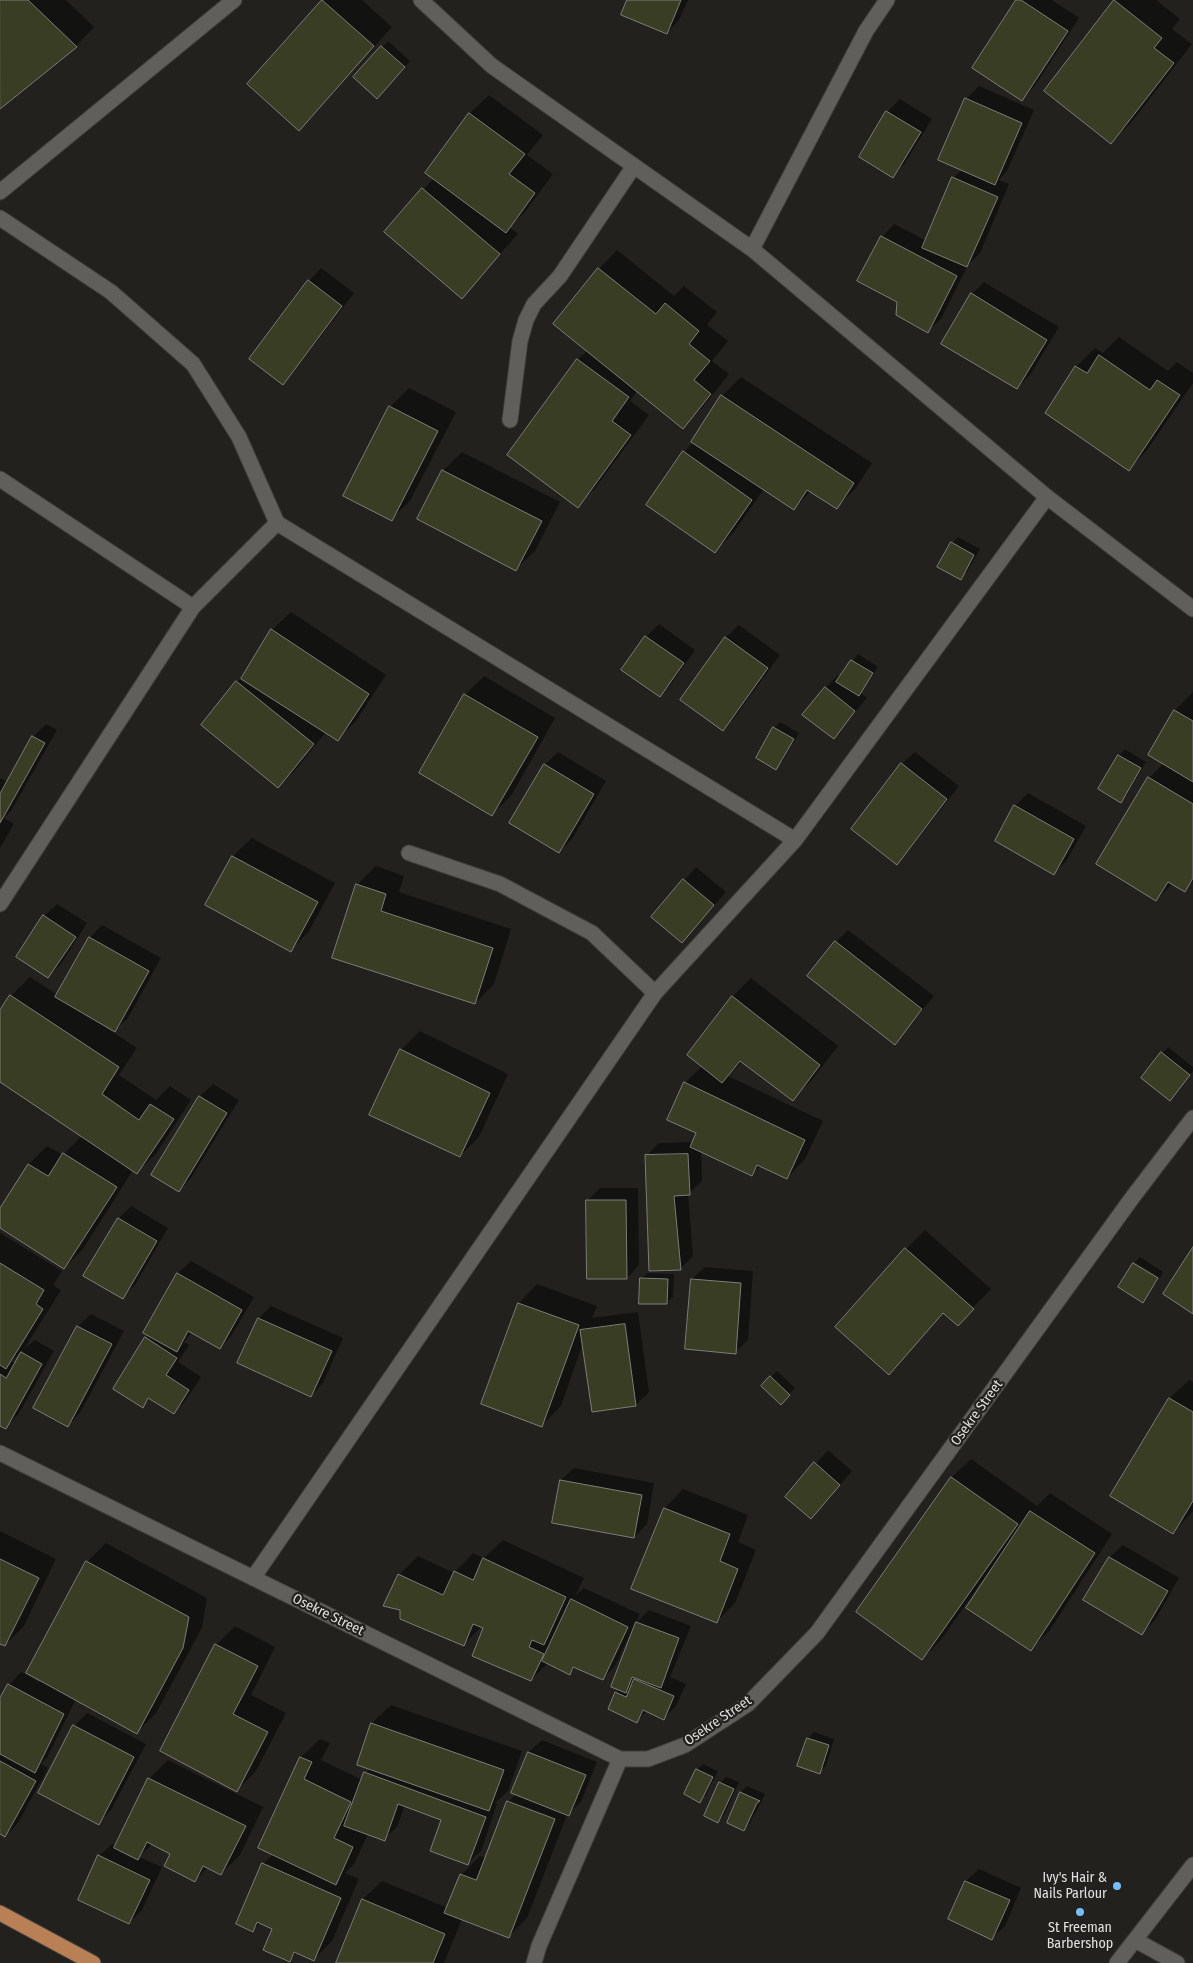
<!DOCTYPE html>
<html>
<head>
<meta charset="utf-8">
<style>
	body { margin:0 }
	canvas { display:block; background:#22211e }
</style>
</head>
<body>
<canvas width="1193" height="1963"></canvas>
<script>
const ctx = document.querySelector('canvas').getContext('2d');
ctx.lineJoin = 'round';
function fillPath(path, color) { ctx.fillStyle = color; ctx.fill(path, 'evenodd'); }
function stroke(path, color, width, dash) { ctx.strokeStyle = color; ctx.lineWidth = width; ctx.lineCap = dash ? 'butt' : 'round'; ctx.setLineDash(dash || []); ctx.stroke(path); }
function label(font, color, halo, rows, align = 'center') {
  ctx.font = font + ' "Fira Sans Condensed",sans-serif'; ctx.lineWidth = 4.5; ctx.setLineDash([]); ctx.textBaseline = 'middle'; ctx.strokeStyle = halo; ctx.fillStyle = color; for (const [text, x, y, turn = 0] of rows) {
    ctx.save(); ctx.translate(x, y); ctx.rotate((+turn || 0) * Math.PI / 180); ctx.textAlign = isNaN(turn) ? turn : align; if (halo) ctx.strokeText(text, 0, 0); ctx.fillText(text, 0, 0); ctx.restore();
  }
}
fillPath(new Path2D(`
	M0,0H66L94,27L76,46L0,108Z
	M323,0H362L392,27L299,130L248,84Z
	M628,0H688L679,20L667,33Z
	M1018,0H1052L1079,18L1034,87L1022,99Z
	M1116,0H1156L1180,19L1172,29L1192,44L1130,124L1111,142L1046,90Z
	M388,41L410,61L382,91L355,77Z
	M979,86L1034,110L1007,171L999,180L1009,184L980,253L968,265L941,319L928,331L898,301L882,237L894,224L927,241L953,178L962,170L966,99Z
	M489,95L543,135L527,155L553,174L525,212L509,227L518,234L461,297L386,232L434,178L427,172L470,113Z
	M900,99L932,119L905,163L893,176L887,112Z
	M617,250L674,296L684,286L717,312L707,325L728,341L712,361L729,374L702,408L683,427L638,390L630,401L649,415L596,487L578,506L509,455L578,359L588,350L599,269Z
	M321,268L354,293L295,370L283,383L309,281Z
	M984,282L1059,327L1030,375L1017,388L972,294Z
	M1119,337L1168,371L1177,362L1193,373V383L1147,450L1129,469L1046,412L1076,367L1095,348L1103,353Z
	M741,377L872,463L855,489L836,508L811,491L794,509L764,489L733,533L715,551L647,504L684,452L693,442L722,396Z
	M409,388L456,412L410,501L391,519L390,407Z
	M462,452L560,502L535,551L516,569L419,519L444,470Z
	M958,537L980,549L967,572L961,578L952,543Z
	M291,612L386,675L356,721L338,739L326,732L297,768L278,787L237,682L246,673L272,630Z
	M659,624L695,650L672,683L660,696L646,637Z
	M739,625L780,655L735,717L723,730L682,700L726,637Z
	M858,654L878,667L861,693L867,698L833,737L825,688L838,675L841,677Z
	M484,676L555,718L511,796L492,814L421,773L465,695Z
	M1193,692V882L1184,890L1173,883L1156,900L1149,778L1164,763L1150,755L1175,710Z
	M780,722L799,733L782,762L776,768L774,728Z
	M46,724L57,730L11,811L4,818L14,824L0,848V778L8,782L33,737Z
	M1125,749L1146,762L1127,795L1120,801L1100,789L1119,755Z
	M558,752L606,781L572,839L559,852L545,765Z
	M915,752L959,786L909,850L897,863L902,764Z
	M1028,793L1086,826L1067,860L1054,873L1015,806Z
	M252,838L335,883L309,931L291,950L207,904L233,856Z
	M376,866L404,876L399,892L511,929L494,984L475,1003L334,957L357,885Z
	M696,867L726,892L682,941L653,917Z
	M57,904L87,923L61,964L48,976L44,916Z
	M102,925L161,958L128,1018L115,1030L105,1025L104,1026L137,1048L119,1075L156,1100L170,1086L191,1100L156,1154L137,1172L133,1170L83,1249L64,1268L0,1227V1210L29,1164L47,1146L63,1155L82,1136L0,1081V1012L11,996L30,977L58,995L90,938Z
	M848,930L934,996L895,1043L836,942Z
	M751,978L838,1046L811,1081L792,1099L743,1061L728,1076L823,1121L805,1159L787,1178L760,1166L752,1174L701,1150L702,1181L688,1194L693,1256L680,1269L647,1155L659,1143L694,1142L698,1133L685,1083L702,1066L732,997Z
	M420,1031L508,1074L479,1137L460,1156L401,1050Z
	M1168,1047L1193,1067V1071L1176,1094L1162,1053Z
	M213,1084L239,1100L191,1178L179,1191L153,1174L200,1096Z
	M600,1188H638L639,1265L627,1278L587,1201Z
	M131,1206L168,1228L135,1285L122,1297L85,1275L119,1218Z
	M925,1230L991,1289L957,1324L944,1312L889,1373L906,1249Z
	M0,1233L62,1271L53,1285L61,1290L24,1349L35,1340L54,1351L18,1415L5,1427L0,1424ZM22,1351L16,1364L12,1361Z
	M1140,1257L1163,1272L1160,1278L1135,1262Z
	M191,1261L254,1297L232,1335L220,1348L192,1332L184,1342L189,1345L178,1362L201,1377L186,1400L174,1413L151,1398L142,1406L146,1338L149,1335L145,1333L178,1273Z
	M1134,1264L1158,1280L1143,1301Z
	M705,1267L753,1271L748,1340L735,1352L692,1279Z
	M647,1273L674,1274L673,1297L667,1303L641,1279Z
	M537,1284L597,1306L592,1318L638,1312L649,1392L636,1405L593,1411L583,1343L561,1406L542,1425L482,1404L519,1303Z
	M271,1306L343,1338L323,1383L311,1396L239,1363L259,1318Z
	M91,1314L124,1331L80,1413L68,1426L35,1408L78,1326Z
	M777,1371L795,1388L781,1403L762,1386Z
	M1189,1380L1193,1382V1511L1173,1533L1112,1496L1170,1398Z
	M828,1450L852,1471L811,1518L786,1497Z
	M971,1459L1037,1506L1050,1493L1112,1534L1050,1630L1031,1649L992,1567L941,1640L922,1659L858,1612L952,1477Z
	M574,1468L654,1483L647,1524L634,1537L561,1480Z
	M683,1489L748,1515L738,1542L756,1550L735,1603L717,1621L633,1588L665,1508Z
	M0,1531L56,1559L24,1626L5,1645L0,1642Z
	M503,1540L584,1578L575,1596L584,1588L640,1614L635,1624L649,1610L691,1626L670,1677L686,1684L676,1706L664,1718L647,1711L637,1721L616,1693L620,1689L632,1635L630,1634L615,1666L603,1679L576,1667L570,1673L548,1663L531,1680L485,1627L482,1626L463,1645L399,1575L418,1556L454,1573L473,1553L484,1558Z
	M106,1543L207,1598L202,1628L156,1713L137,1732L76,1699L47,1758L41,1764L48,1768L18,1823L5,1836L0,1833V1701L9,1685L21,1672L39,1682L87,1562Z
	M1123,1545L1179,1578L1155,1620L1142,1633L1085,1599L1110,1557Z
	M235,1626L275,1647L251,1695L286,1713L256,1771L237,1790L216,1645Z
	M391,1705L522,1751L508,1791L495,1803L497,1804L481,1851L468,1863L443,1819L405,1805L397,1827L384,1839L368,1834L354,1864L345,1873L359,1879L332,1941L313,1960L297,1952L289,1960L274,1928L261,1922L253,1930L263,1864L273,1854L259,1847L301,1757L320,1739L330,1743L321,1760L362,1780L370,1768L359,1764L372,1723Z
	M87,1713L146,1744L111,1810L98,1823L74,1726Z
	M814,1732L834,1739L826,1766L819,1772L808,1738Z
	M542,1740L597,1762L581,1802L567,1815L527,1918L508,1937L462,1919L444,1963H337L363,1899L382,1881L448,1908L461,1875L480,1856L486,1858L508,1802L516,1794L513,1792L529,1752Z
	M168,1760L263,1807L240,1855L221,1874L208,1867L195,1881L172,1853L152,1844L139,1857L162,1867L142,1910L129,1923L99,1856L112,1844L117,1846L149,1779Z
	M703,1764L718,1771L706,1795L699,1801L697,1770Z
	M726,1777L739,1782L724,1815L718,1821L720,1783Z
	M747,1786L765,1794L750,1823L744,1829L728,1822L741,1792Z
	M979,1869L1021,1888L1005,1926L992,1938L950,1919L966,1881Z`), '#0007');
const building = new Path2D(`
	M0,0H28L77,47L0,109Z
	M322,0L374,46L299,131L247,84Z
	M627,0H681L667,34L621,15Z
	M1016,0H1021L1068,31L1022,101L972,68Z
	M1114,0L1162,38L1154,48L1174,63L1111,144L1044,91Z
	M381,46L405,67L377,99L353,77Z
	M965,98L1022,123L995,185L938,160Z
	M886,111L921,132L893,178L859,157Z
	M469,113L525,154L509,174L535,193L506,233L425,173Z
	M952,177L998,197L967,267L922,248Z
	M422,188L500,254L462,299L384,232Z
	M881,236L957,276L928,333L896,315L897,302L857,281Z
	M598,268L656,314L665,303L699,331L689,344L710,361L694,380L711,394L683,429L553,324Z
	M308,280L342,306L283,385L249,359Z
	M971,293L1047,340L1017,389L941,344Z
	M1099,355L1150,390L1157,380L1180,395L1129,471L1045,413L1075,366L1087,373Z
	M577,359L629,397L612,421L631,435L578,508L507,455Z
	M721,395L854,483L837,509L807,490L794,510L691,442Z
	M389,406L438,431L392,521L343,496Z
	M683,451L752,500L715,553L646,505Z
	M442,470L542,521L516,571L417,519Z
	M951,542L974,555L961,580L937,567Z
	M271,629L369,694L338,741L241,679Z
	M645,636L684,663L660,697L621,670Z
	M725,637L768,668L723,731L680,700Z
	M851,660L873,673L859,696L836,682Z
	M236,681L314,744L278,788L201,725Z
	M825,687L855,711L834,739L802,715Z
	M464,694L538,737L492,816L419,773Z
	M1174,710L1193,721V782L1148,755Z
	M773,727L794,739L776,770L756,758Z
	M32,736L45,743L0,823V794Z
	M1118,755L1141,768L1121,803L1098,789Z
	M901,763L947,799L897,865L851,829Z
	M544,764L594,794L559,853L509,823Z
	M1148,777L1193,804V878L1185,892L1168,882L1156,901L1096,864Z
	M1014,805L1074,839L1054,875L995,841Z
	M232,856L318,902L291,952L205,905Z
	M683,879L714,905L682,943L651,917Z
	M356,884L386,894L381,911L493,948L475,1004L332,958Z
	M43,915L76,937L48,978L16,957Z
	M89,937L149,971L115,1032L55,997Z
	M835,941L922,1009L895,1045L807,976Z
	M10,995L119,1067L102,1094L139,1120L150,1104L174,1119L137,1174L0,1082V1010Z
	M732,996L820,1065L793,1101L740,1061L722,1083L687,1055Z
	M400,1049L490,1093L460,1157L369,1115Z
	M1161,1052L1190,1075L1170,1101L1141,1078Z
	M684,1082L805,1140L787,1179L757,1165L752,1176L690,1147L696,1133L667,1120Z
	M199,1096L227,1113L179,1192L151,1175Z
	M63,1153L117,1187L64,1269L0,1228V1208L28,1164L48,1176Z
	M688,1154L690,1195L674,1196L681,1270L649,1271L645,1155Z
	M586,1200H626L627,1279H587Z
	M118,1218L157,1241L123,1299L83,1276Z
	M1193,1247V1314L1163,1294Z
	M905,1248L974,1309L958,1326L943,1313L889,1375L835,1327Z
	M0,1263L44,1290L36,1304L43,1309L6,1369L0,1365Z
	M1133,1263L1158,1278L1143,1303L1118,1287Z
	M177,1273L242,1310L220,1349L188,1331L177,1352L143,1333Z
	M640,1278L668,1279L667,1304H639Z
	M691,1279L741,1283L736,1354L685,1349Z
	M518,1303L579,1325L542,1427L481,1404Z
	M258,1318L332,1351L311,1397L237,1363Z
	M625,1324L636,1406L592,1412L580,1330Z
	M77,1326L112,1344L68,1427L33,1408Z
	M145,1337L177,1358L166,1375L189,1390L174,1414L148,1398L143,1408L113,1389Z
	M21,1352L42,1364L6,1429L0,1426V1374L6,1378Z
	M770,1376L790,1395L781,1405L761,1386Z
	M1169,1398L1193,1412V1501L1173,1534L1110,1496Z
	M814,1462L840,1485L811,1519L785,1497Z
	M951,1477L1018,1524L922,1660L856,1612Z
	M560,1480L642,1495L634,1538L552,1523Z
	M664,1508L730,1534L720,1561L738,1569L717,1623L631,1589Z
	M1030,1511L1095,1553L1031,1651L966,1608Z
	M1109,1557L1168,1591L1142,1635L1083,1600Z
	M483,1558L566,1597L544,1645L532,1640L529,1647L544,1654L531,1681L472,1656L483,1628L473,1624L464,1646L400,1619V1610L383,1606L398,1574L443,1595L454,1571L473,1580Z
	M0,1559L39,1578L5,1646L0,1644Z
	M86,1561L189,1617L183,1648L137,1734L26,1673Z
	M571,1599L628,1627L603,1680L573,1667L570,1675L542,1661Z
	M636,1622L679,1638L661,1688L632,1677L626,1693L611,1687Z
	M215,1644L258,1666L233,1714L268,1732L237,1792L160,1751Z
	M634,1679L674,1696L664,1720L643,1710L637,1723L608,1709L615,1692L626,1697Z
	M8,1684L64,1714L35,1773L0,1754V1698Z
	M371,1723L504,1770L489,1811L357,1765Z
	M73,1725L134,1757L99,1825L38,1793Z
	M807,1738L829,1745L820,1774L797,1766Z
	M528,1752L586,1775L569,1816L511,1793Z
	M300,1757L312,1762L304,1779L351,1802L334,1838L353,1847L336,1885L258,1848Z
	M0,1761L36,1781L5,1837L0,1834Z
	M696,1769L713,1777L700,1803L684,1794Z
	M364,1772L486,1817L468,1865L430,1851L441,1820L398,1804L385,1841L344,1826Z
	M148,1778L246,1826L221,1875L203,1866L195,1882L164,1866L170,1854L147,1842L138,1860L114,1848Z
	M719,1782L734,1789L718,1823L704,1816Z
	M740,1792L760,1801L757,1803L744,1831L727,1823Z
	M507,1801L555,1819L509,1938L444,1913L460,1874L476,1880Z
	M98,1855L150,1880L129,1924L78,1900Z
	M262,1863L341,1898L314,1961L294,1952L290,1962L263,1950L272,1929L257,1922L253,1932L236,1924Z
	M965,1881L1010,1900L992,1940L948,1919Z
	M362,1899L445,1934L433,1963H336Z`);
fillPath(building, '#383d24');
stroke(building, '#7c7d79', 1);
const minor = new Path2D(`
	M421,0L492,66L752,249L1047,497L1193,609
	M0,192L234,0
	M0,218L111,292L193,364L239,437L277,523
	M752,249L866,31L887,0
	M510,420L520,341L526,320L534,304L560,276L634,166
	M0,479L193,607
	M409,853L500,884L592,933L655,993
	M0,904L193,607L277,523L795,840
	M0,1453L620,1759H648L685,1745L748,1704L817,1633L1132,1198L1193,1118
	M253,1578L655,993L795,840L1047,497
	M1135,1940L1177,1963
	M534,1963L539,1946L620,1759
	M1117,1963L1193,1865`);
const major = new Path2D(`
	M0,1913L93,1963`);
stroke(minor, '#3f3e3b', 17);
stroke(major, '#3f3e3b', 17);
stroke(minor, '#605f5b', 15);
stroke(major, '#b98055', 15);
for (const [x, y, r, color] of [
	[1117,1886,5,"#77bff7"],
	[1080,1912,5,"#77bff7"]
]) { const dot = new Path2D(); dot.arc(x, y, r, 0, 2 * Math.PI); ctx.fillStyle = color; ctx.fill(dot); stroke(dot, '#22211e', 2); }
label('14px', '#e1e0de', '#22211e', [
	["Osekre Street",977,1413,-54],
	["Osekre Street",328,1615,26],
	["Osekre Street",718,1721,-34]
]);
label('14px', '#e1e0de', '#22211e', [
	["Ivy's Hair &",1107,1878],
	["Nails Parlour",1107,1894],
	["St Freeman",1080,1928,"center"],
	["Barbershop",1080,1944,"center"]
], 'right');
</script>
</body>
</html>
